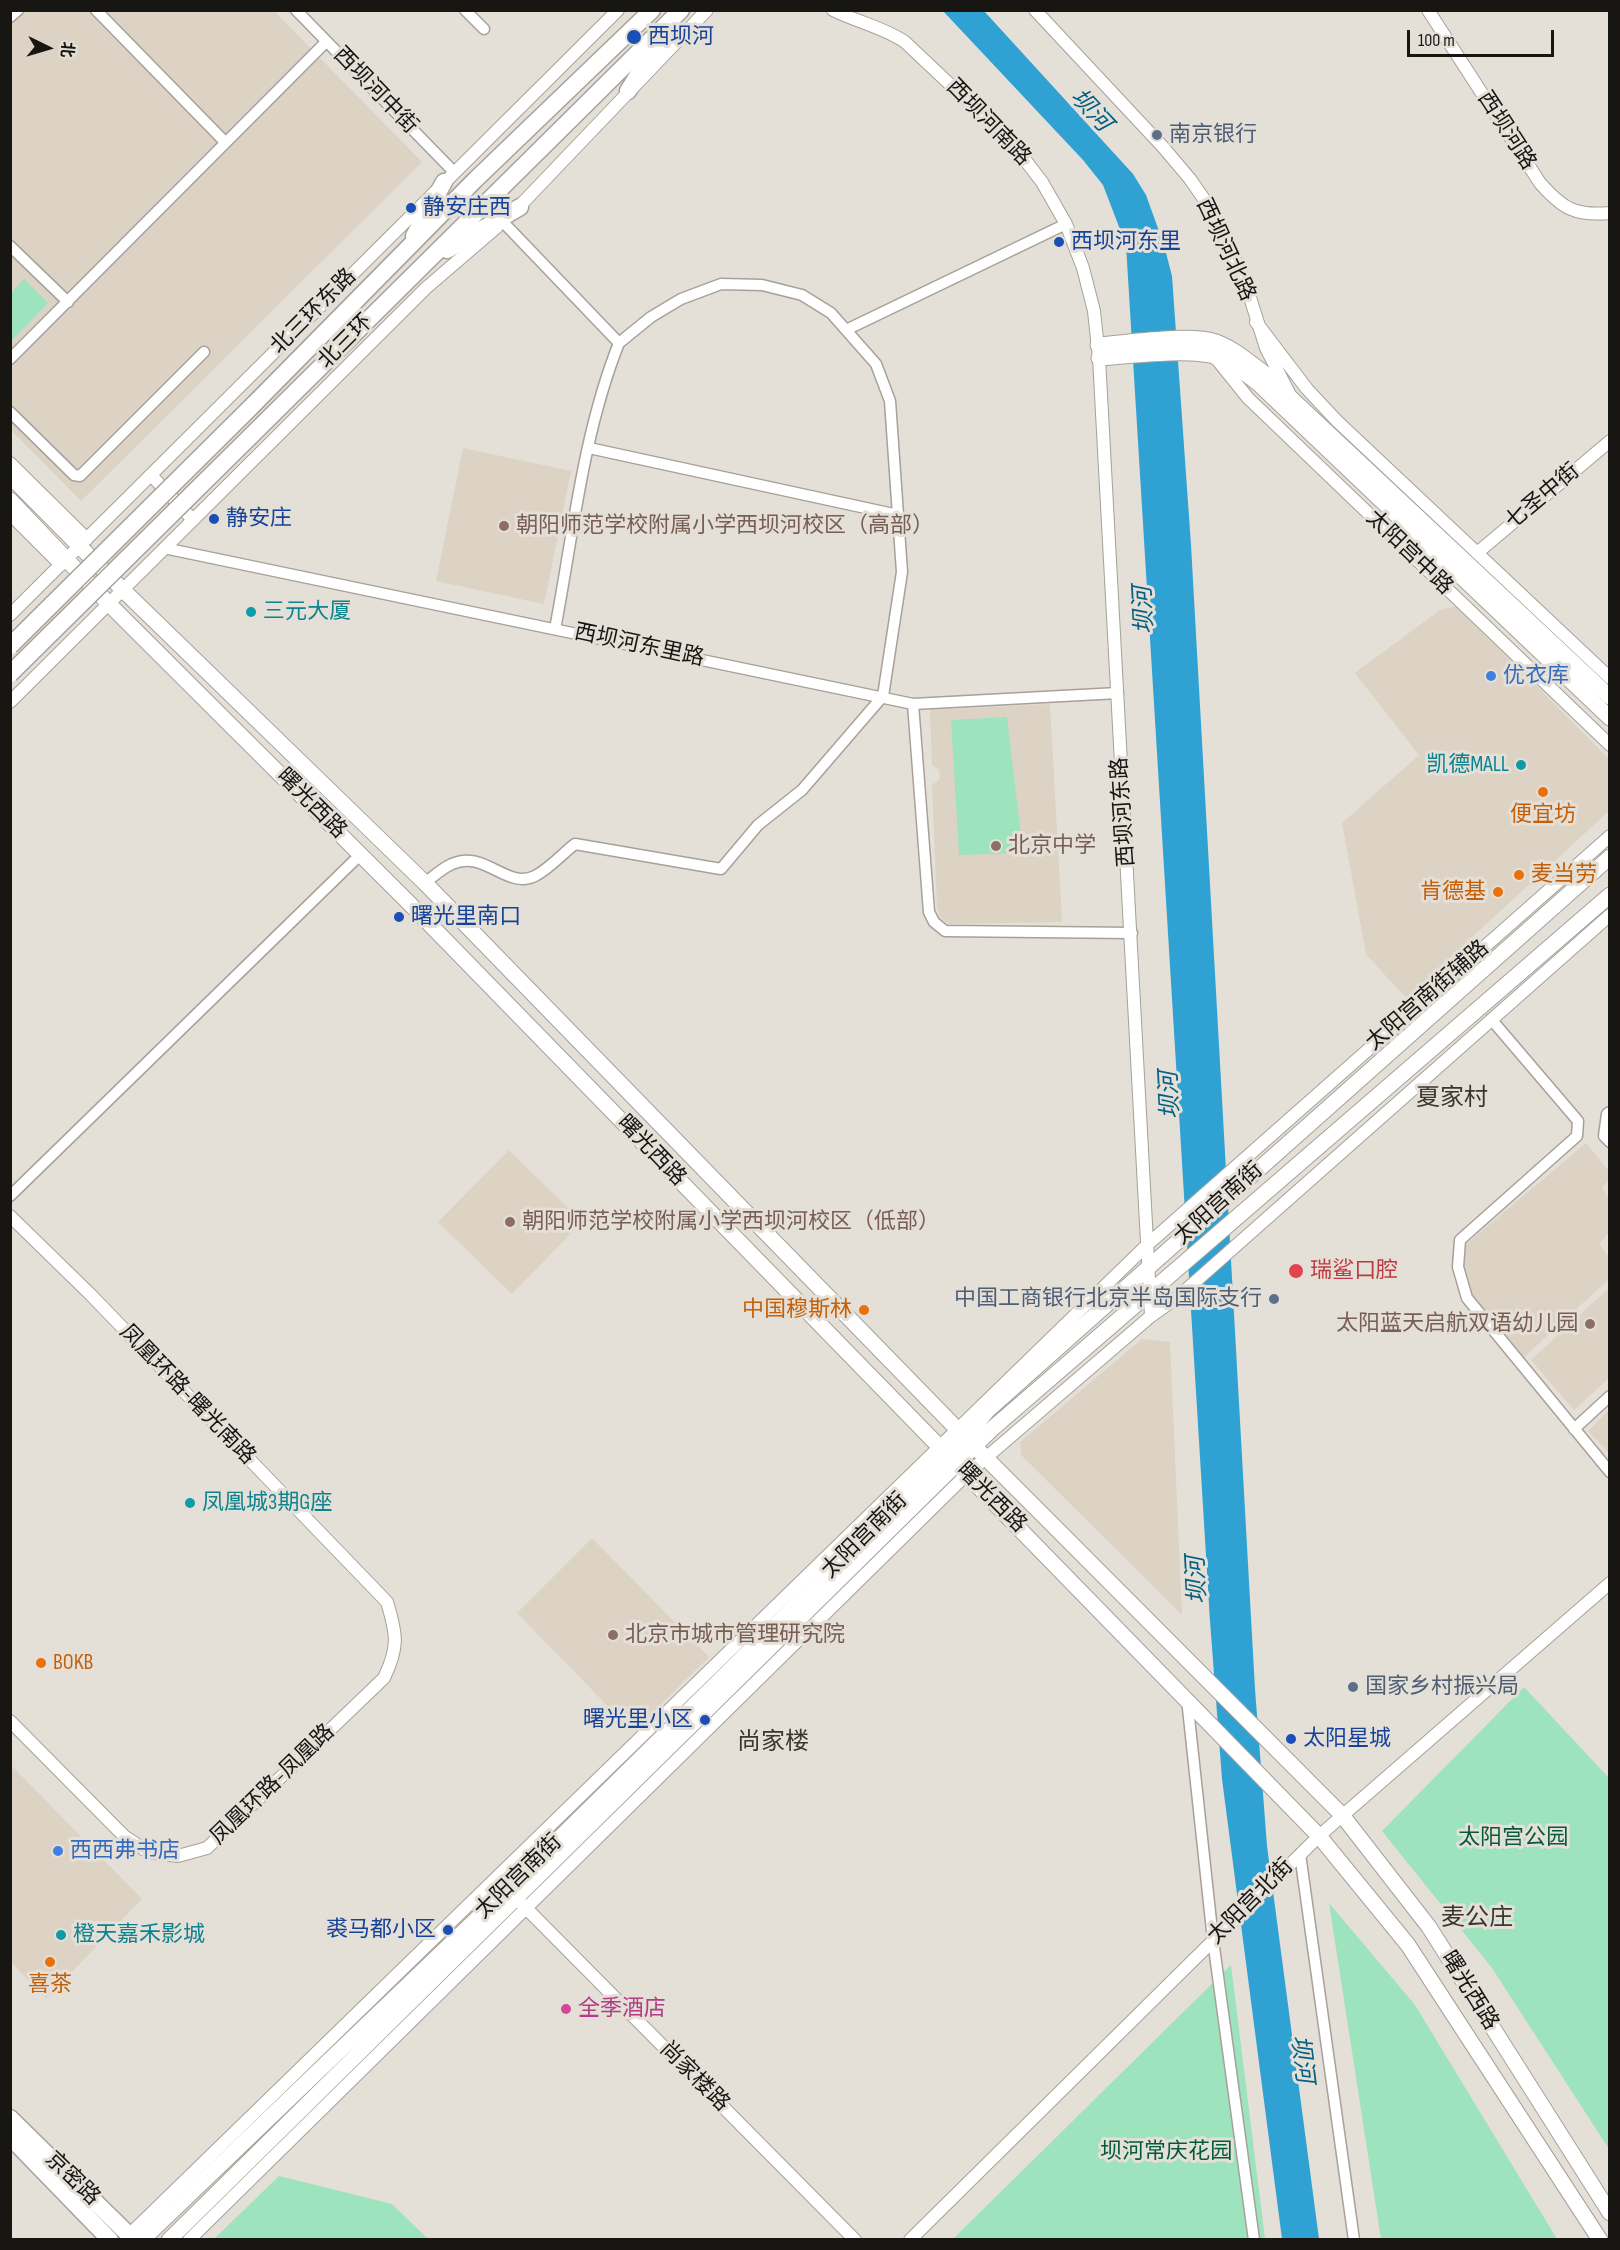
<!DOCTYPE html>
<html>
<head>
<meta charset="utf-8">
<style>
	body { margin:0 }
	#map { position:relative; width:1620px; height:2250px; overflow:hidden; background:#e4dfd7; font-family:"Sofia Sans Condensed","Noto Sans SC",sans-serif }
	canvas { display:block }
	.frame { position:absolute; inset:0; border:12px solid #181613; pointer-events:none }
	.north { position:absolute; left:18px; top:18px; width:60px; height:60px; -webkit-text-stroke:4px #e4dfd7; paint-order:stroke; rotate:95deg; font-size:16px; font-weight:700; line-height:24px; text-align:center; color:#181613 }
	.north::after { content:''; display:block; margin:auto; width:21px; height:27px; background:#181613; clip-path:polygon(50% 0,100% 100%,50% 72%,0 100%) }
	.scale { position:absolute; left:1407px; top:30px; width:147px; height:27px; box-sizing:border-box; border:3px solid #181613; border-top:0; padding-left:8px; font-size:18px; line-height:21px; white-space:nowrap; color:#181613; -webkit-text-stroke:4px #e4dfd7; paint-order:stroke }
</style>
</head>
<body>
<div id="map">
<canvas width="1620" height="2250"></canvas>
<div class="frame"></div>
<div class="north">北</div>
<div class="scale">100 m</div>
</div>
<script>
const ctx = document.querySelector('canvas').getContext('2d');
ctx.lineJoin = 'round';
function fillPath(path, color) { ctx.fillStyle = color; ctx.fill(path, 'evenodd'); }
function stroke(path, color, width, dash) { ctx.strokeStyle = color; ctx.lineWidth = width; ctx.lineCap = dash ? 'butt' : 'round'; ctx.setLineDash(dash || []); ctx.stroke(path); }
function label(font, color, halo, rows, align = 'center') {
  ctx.font = font + ' "Sofia Sans Condensed","Noto Sans SC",sans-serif'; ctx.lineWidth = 6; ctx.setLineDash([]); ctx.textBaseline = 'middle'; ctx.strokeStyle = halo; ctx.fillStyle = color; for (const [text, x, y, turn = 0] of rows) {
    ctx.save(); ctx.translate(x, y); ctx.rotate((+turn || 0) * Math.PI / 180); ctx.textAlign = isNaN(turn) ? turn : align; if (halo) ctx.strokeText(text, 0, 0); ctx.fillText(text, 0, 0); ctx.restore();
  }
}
fillPath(new Path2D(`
	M10,11H274L422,162L81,501L11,430Z
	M463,448L571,471L544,604L436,581Z
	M1458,606L1609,759V811L1406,998L1366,954L1342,823L1419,755L1355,673L1440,610Z
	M1050,704L1062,922L949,924L940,918L937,906L932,785L940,779L939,770L932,765L930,710Z
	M1586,1143L1609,1171V1180L1602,1188L1609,1199V1232L1599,1244L1609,1257V1279L1522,1359L1469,1294L1463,1269L1464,1246Z
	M509,1150L582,1222L512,1294L438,1222Z
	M1609,1288V1378L1574,1410L1531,1360Z
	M1142,1339L1170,1342L1182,1615L1021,1455L1020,1442Z
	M1609,1410V1453L1588,1431Z
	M592,1538L709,1657L633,1732L517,1613Z
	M10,1764L142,1899L46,1999L11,1962Z`), '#ddd3c5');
fillPath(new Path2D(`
	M24,279L48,303L11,341V293Z
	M1007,717L1023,853L959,855L951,720Z
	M1524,1687L1609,1778V2149L1492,1968L1382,1831Z
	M1329,1903L1415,2005L1557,2239H1381Z
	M1231,1965L1265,2239H953Z
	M279,2176L392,2204L428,2239H214Z`), '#9ce3be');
fillPath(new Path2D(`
	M943,11H984L1133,174L1146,195L1164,245L1172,276L1191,545L1255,1689L1267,1846L1319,2239H1282L1222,1779L1210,1621L1126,245L1103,185L1083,160Z`), '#2fa1d3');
const minor = new Path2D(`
	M96,10L225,142
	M296,10L454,172
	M465,10L484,29
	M10,17L18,10
	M10,246L68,302
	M848,329L1066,224
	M10,359L326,42
	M10,412L74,475L80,476L204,352
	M589,448L898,515
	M164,548L913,704L1118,693
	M555,629C573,535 583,433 619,343
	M913,704L929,912L934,922L945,931L1132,933
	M425,883C433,877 442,868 452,864C484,849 507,890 535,876C549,869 562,854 575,844L721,869L758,825L802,790L883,696L902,572L890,401L876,364L831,313L802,295L762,285L721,284L681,299L651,317L619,343L503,222
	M1491,1019L1578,1121L1577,1136L1460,1240L1458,1267L1467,1298L1610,1472
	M1610,1112L1607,1114L1604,1136L1610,1142
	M10,1196L361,854
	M1574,1429L1610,1396
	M1187,1699L1213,1940L1254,2240
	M1300,1854L1354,2240`);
const tertiary = new Path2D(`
	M833,10C857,22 883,27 905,42L1012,143L1042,182L1066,224L1083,268L1094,311L1099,358L1151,1316
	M1035,10L1163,147L1190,179L1215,215L1247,288L1266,348L1289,393
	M1428,10L1540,183C1563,209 1575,216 1610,213
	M514,212L707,10
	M1256,322L1307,389L1337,421L1610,678
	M1215,357L1248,398L1610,745
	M10,463L87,539
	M151,475L193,520
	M10,514L61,565
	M1477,553L1610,441
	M10,615L618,10
	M10,702L426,288L497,227
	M10,1216L91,1295L387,1602C397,1635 399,1647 384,1678L207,1848L178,1856L148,1852L124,1836L10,1721
	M521,1903L855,2240
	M129,2235L1147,1245L1610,836
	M189,2240L967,1474L1151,1316L1179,1296L1610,915
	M910,2240L1319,1836L1610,1583`);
const secondary = new Path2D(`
	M1098,345C1127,343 1189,333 1216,342C1233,348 1249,362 1264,373L1610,697
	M1099,358C1126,356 1192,348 1216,357C1233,363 1246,374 1260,385L1610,718
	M10,476L123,590L425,883L957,1429L1342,1815L1429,1927L1610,2213
	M10,500L108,603L409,903L1319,1836L1408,1945L1600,2240
	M142,2240L508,1889L966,1437L987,1411L1610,857
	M169,2240L993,1428L1610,895`);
const trunk = new Path2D(`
	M628,91L659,41
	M414,236L444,182
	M447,250L520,207
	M253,405L475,180L652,10
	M267,420L681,10
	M10,2118L134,2240
	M10,2137L110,2240`);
stroke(minor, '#a6a19a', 13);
stroke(tertiary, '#a6a19a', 14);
stroke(secondary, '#a6a19a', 17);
stroke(trunk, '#a6a19a', 19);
stroke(minor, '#fff', 10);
stroke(tertiary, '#fff', 12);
stroke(secondary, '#fff', 15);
stroke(trunk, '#fff', 16);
const trunkBridge = new Path2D(`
	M10,646L253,405
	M10,674L267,420`);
stroke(trunkBridge, '#a6a19a', 19, []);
stroke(trunkBridge, '#fff', 16);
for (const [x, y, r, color] of [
	[634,37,8,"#1a4fb4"],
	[1157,135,6,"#5c6f8a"],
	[411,208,6,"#1a4fb4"],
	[1059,242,6,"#1a4fb4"],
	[214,519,6,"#1a4fb4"],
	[504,526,6,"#8d6e63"],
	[251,612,6,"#0f9aa8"],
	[1491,676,6,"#3f7fe0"],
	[1521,765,6,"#0f9aa8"],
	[1543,792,6,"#e8710a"],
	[996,846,6,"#8d6e63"],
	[1519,875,6,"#e8710a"],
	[1498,892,6,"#e8710a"],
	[399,917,6,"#1a4fb4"],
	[510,1222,6,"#8d6e63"],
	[1296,1271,8,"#e0444e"],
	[1274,1299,6,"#5c6f8a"],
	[864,1310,6,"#e8710a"],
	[1590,1324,6,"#8d6e63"],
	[190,1503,6,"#0f9aa8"],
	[613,1635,6,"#8d6e63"],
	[41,1663,6,"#e8710a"],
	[1353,1687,6,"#5c6f8a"],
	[705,1720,6,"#1a4fb4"],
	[1291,1739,6,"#1a4fb4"],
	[58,1851,6,"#3f7fe0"],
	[448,1930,6,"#1a4fb4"],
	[61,1935,6,"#0f9aa8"],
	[50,1962,6,"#e8710a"],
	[566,2009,6,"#d1479c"]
]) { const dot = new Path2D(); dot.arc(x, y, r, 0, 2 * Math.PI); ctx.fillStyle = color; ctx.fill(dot); stroke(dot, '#e4dfd7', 2); }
label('22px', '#164399', '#e4dfd7', [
	["西坝河",648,37],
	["静安庄西",423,208],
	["西坝河东里",1071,242],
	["静安庄",226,519],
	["曙光里南口",411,917],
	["曙光里小区",693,1720,"right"],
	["太阳星城",1303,1739],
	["裘马都小区",436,1930,"right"]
], 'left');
label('22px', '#181613', '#e4dfd7', [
	["西坝河中街",375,91,46],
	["西坝河南路",988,123,46],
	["西坝河路",1506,131,57],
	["西坝河北路",1225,250,65],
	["北三环东路",314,312,-45],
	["北三环",346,342,-45],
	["七圣中街",1543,497,-40],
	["太阳宫中路",1409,553,44],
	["西坝河东里路",639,646,12],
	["曙光西路",311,804,45],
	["西坝河东路",1124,812,-94],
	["太阳宫南街辅路",1428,996,-41],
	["曙光西路",651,1151,46],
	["太阳宫南街",1219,1204,-42],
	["凤凰环路-曙光南路",187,1395,46],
	["曙光西路",991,1498,45],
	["太阳宫南街",865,1536,-45],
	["凤凰环路-凤凰路",273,1785,-44],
	["太阳宫南街",519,1877,-44],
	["太阳宫北街",1251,1902,-45],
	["曙光西路",1469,1991,58],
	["尚家楼路",694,2077,45],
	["京密路",72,2179,44]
]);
label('22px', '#4e5e75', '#e4dfd7', [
	["南京银行",1169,135],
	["中国工商银行北京半岛国际支行",1262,1299,"right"],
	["国家乡村振兴局",1365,1687]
], 'left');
label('22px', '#785e54', '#e4dfd7', [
	["朝阳师范学校附属小学西坝河校区（高部）",516,526],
	["北京中学",1008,846],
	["朝阳师范学校附属小学西坝河校区（低部）",522,1222],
	["太阳蓝天启航双语幼儿园",1578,1324,"right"],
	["北京市城市管理研究院",625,1635]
], 'left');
label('22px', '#0d838f', '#e4dfd7', [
	["三元大厦",263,612],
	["凯德MALL",1509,765,"right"],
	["凤凰城3期G座",202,1503],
	["橙天嘉禾影城",73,1935]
], 'left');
label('22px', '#366cbe', '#e4dfd7', [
	["优衣库",1503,676],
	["西西弗书店",70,1851]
], 'left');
label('22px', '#c56008', '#e4dfd7', [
	["便宜坊",1543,815],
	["麦当劳",1531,875,"left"],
	["肯德基",1486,892,"right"],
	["中国穆斯林",852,1310,"right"],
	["BOKB",53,1663,"left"],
	["喜茶",50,1985]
]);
label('22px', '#be3a42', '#e4dfd7', [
	["瑞鲨口腔",1310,1271]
], 'left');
label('22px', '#045b3b', '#e4dfd7', [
	["太阳宫公园",1513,1838],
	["坝河常庆花园",1166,2152]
]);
label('22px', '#b23c85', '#e4dfd7', [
	["全季酒店",578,2009]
], 'left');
label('italic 24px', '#076082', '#e4dfd7', [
	["坝河",1090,111,47],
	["坝河",1145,610,-93],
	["坝河",1171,1095,-93],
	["坝河",1198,1580,-93],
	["坝河",1301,2059,83]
]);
label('24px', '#3a3630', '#e4dfd7', [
	["夏家村",1452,1099],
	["尚家楼",773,1743],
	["麦公庄",1477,1919]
]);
</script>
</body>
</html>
